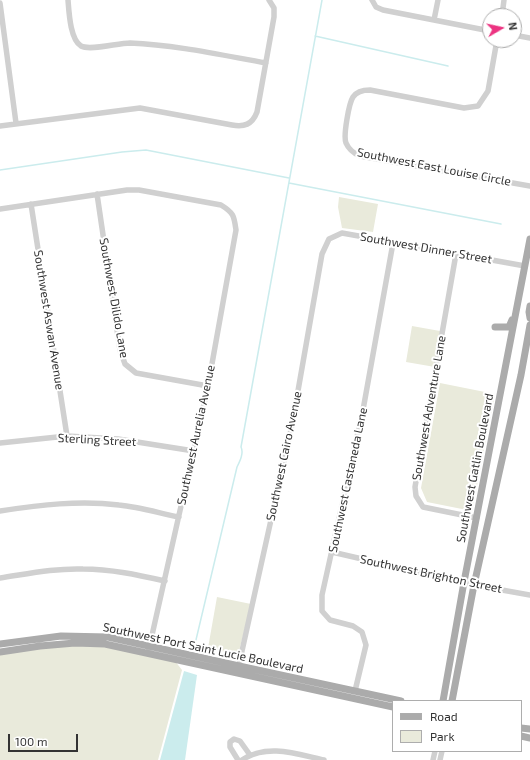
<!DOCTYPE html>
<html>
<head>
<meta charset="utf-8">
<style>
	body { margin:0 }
	#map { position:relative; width:530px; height:760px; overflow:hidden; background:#fff; font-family:"Exo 2",sans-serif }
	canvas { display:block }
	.legend { position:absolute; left:392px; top:700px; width:130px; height:52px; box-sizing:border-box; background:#fff; border:1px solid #adadad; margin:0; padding:5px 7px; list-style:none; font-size:12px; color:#333 }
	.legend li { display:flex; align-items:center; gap:8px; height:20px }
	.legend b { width:20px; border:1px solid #adadad }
	.north { position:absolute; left:482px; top:8px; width:40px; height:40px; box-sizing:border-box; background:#fff; border:1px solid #adadad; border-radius:50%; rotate:81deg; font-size:11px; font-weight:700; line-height:16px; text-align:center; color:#333 }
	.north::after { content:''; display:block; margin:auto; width:14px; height:18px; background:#ec3381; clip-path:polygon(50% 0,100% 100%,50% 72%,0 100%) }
	.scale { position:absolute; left:8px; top:734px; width:70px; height:18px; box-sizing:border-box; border:2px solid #333; border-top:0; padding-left:5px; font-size:12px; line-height:14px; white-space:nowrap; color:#333; -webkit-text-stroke:3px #fff; paint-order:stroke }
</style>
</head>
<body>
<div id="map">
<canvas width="530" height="760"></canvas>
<ul class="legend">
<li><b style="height:5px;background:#ababab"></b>Road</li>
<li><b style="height:11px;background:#e9eadb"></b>Park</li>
</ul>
<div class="north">N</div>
<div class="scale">100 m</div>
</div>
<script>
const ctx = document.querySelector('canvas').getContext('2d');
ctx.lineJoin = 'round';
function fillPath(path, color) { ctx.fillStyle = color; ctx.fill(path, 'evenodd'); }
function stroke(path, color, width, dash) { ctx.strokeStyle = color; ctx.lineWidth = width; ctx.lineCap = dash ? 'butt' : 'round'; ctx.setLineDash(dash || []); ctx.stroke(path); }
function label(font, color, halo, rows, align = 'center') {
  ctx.font = font + ' "Exo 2",sans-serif'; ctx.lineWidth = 4; ctx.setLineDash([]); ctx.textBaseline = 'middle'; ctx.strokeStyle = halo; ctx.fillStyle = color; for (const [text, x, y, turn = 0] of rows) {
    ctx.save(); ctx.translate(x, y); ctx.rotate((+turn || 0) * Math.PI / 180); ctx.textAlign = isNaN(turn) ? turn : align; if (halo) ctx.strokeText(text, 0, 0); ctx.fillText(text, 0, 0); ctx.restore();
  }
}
fillPath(new Path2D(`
	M339,197L378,204L373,232L342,228L338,207Z
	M412,326L440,331L435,367L406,362Z
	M440,383L495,394L472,511L427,502L421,488Z
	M217,597L251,604L238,655L208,648Z
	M75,645L104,647L175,661L182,670L158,760H0V655L41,648Z`), '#e9eadb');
fillPath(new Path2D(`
	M184,671L197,675L185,760H160Z`), '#cbeced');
stroke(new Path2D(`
	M315,36L448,66
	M0,170L122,152L146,150L289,178
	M289,183L501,224
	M195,644L237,467C240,461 244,453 241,447L322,0`), '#cbeced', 1.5);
stroke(new Path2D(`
	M68,0C69,12 70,39 81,46C90,51 118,43 130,43C176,45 221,55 266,63
	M372,0L376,7L383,10L490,31
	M0,3L16,123
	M502,16L504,0
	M434,20L438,0
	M514,35L530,38
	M497,40L488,91L478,106L464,108L370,90C364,90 357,91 353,97C349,103 343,136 346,143C349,150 353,153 360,156L530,186
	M0,126L140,108L232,125C244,127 252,125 257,112L274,17V8L269,0
	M97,194L120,350L125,364L136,373L208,386
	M31,204L67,436
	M0,209L127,190H139L221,205C234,213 234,216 236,230L208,386L148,653
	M456,254L415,487L416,496L423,507L477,518
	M0,443L67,436L118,439L194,451
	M0,511C40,505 79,500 119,505C139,507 159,513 179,517
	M332,552L474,585L530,595
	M0,578C27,574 55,568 83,569C111,569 138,575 165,581
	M238,669L292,425L322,254L329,239L342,233L525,266
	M355,691L366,645L362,632L353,626L330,620L322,611V595L363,410L393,243
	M238,760L230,747V742L234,739L240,741L250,755
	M242,760C267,743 297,754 324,760
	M433,760L435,751
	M440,760L442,751`), '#d0d0d0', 5.5);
stroke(new Path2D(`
	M530,306L529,312L530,318
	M495,327H509L512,320
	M0,644L61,636L108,637L239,666L401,701
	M0,652L40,646L75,643L105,644L393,707
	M443,701L464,582L530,239
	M452,701L474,585L521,375L530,325
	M521,728L530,729
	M521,736L530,738`), '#ababab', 7);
label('12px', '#333', '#fff', [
	["Southwest East Louise Circle",434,167,11],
	["Southwest Dinner Street",426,248,10],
	["Southwest Dilido Lane",114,298,80],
	["Southwest Aswan Avenue",49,320,81],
	["Southwest Adventure Lane",429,408,-80],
	["Southwest Aurelia Avenue",196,435,-78],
	["Sterling Street",97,440,3],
	["Southwest Cairo Avenue",284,456,-78],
	["Southwest Gatlin Boulevard",475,468,-79],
	["Southwest Castaneda Lane",348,480,-78],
	["Southwest Brighton Street",431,574,12],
	["Southwest Port Saint Lucie Boulevard",203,648,12]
]);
</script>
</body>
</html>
